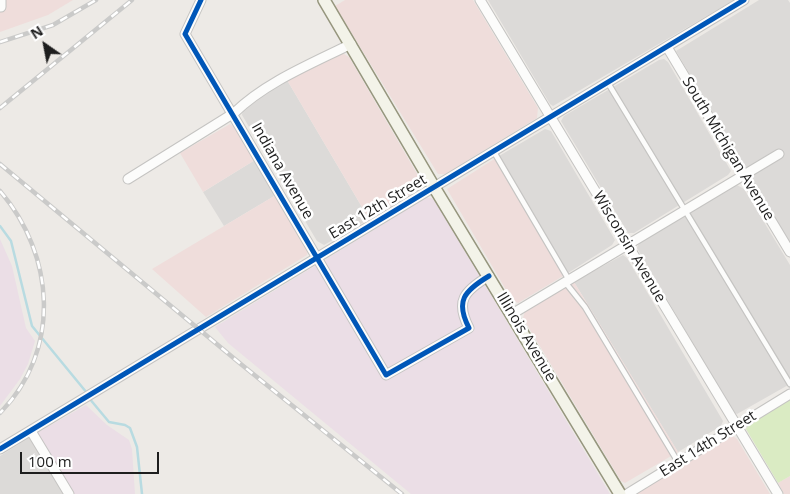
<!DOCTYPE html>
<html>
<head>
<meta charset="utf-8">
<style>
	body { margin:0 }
	#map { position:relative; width:790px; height:494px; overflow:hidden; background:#edeae6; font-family:"Open Sans",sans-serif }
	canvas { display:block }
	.north { position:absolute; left:20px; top:20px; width:50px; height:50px; -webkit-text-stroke:4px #fff; paint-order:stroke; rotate:327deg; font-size:14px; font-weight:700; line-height:20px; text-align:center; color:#1e1e1e }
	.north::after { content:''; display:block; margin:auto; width:18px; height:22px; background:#1e1e1e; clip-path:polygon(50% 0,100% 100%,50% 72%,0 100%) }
	.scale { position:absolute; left:20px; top:452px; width:139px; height:22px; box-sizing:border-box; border:2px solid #1e1e1e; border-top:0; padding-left:6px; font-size:15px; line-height:18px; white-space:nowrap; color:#1e1e1e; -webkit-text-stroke:4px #fff; paint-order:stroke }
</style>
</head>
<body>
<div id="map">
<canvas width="790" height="494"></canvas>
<div class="north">N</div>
<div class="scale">100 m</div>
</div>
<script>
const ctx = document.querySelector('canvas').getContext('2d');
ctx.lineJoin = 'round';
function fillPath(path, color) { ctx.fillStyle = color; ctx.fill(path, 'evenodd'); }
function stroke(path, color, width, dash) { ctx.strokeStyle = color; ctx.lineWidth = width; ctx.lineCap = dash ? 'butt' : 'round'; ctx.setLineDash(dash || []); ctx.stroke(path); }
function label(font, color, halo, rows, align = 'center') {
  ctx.font = font + ' "Open Sans",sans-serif'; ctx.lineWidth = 5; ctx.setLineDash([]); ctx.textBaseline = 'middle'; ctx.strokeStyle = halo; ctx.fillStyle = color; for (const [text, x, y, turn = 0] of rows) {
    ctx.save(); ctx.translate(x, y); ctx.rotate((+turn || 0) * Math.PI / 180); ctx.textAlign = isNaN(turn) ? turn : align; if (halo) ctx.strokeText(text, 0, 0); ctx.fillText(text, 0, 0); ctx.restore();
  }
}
fillPath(new Path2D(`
	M488,0H734L553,106L550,104Z
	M759,0H788L790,3V244L676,51Z
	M664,59L668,62L731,171L728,175L634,233H628L561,121L564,116L659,60Z
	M287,80L369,219L324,245L317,241L242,115L243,108Z
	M545,129L551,131L615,240L612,245L568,273L499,156Z
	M255,160L276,195L224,226L203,192Z
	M737,185L744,189L790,265V384L737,414L733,412L637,248L639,243Z
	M623,255L627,258L723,421L721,426L678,452L574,282Z
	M32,436L66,494H0V456Z`), '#dcdad8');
fillPath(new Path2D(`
	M0,0H73L48,15L0,32Z
	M345,0H473L538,108L537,118L445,174H438L335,6Z
	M342,53L349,57L420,179L418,187L414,192L369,219L287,80Z
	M230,124L235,127L255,160L203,192L180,153Z
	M499,156L568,273L518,303L512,300L447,189Z
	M276,195L308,251L307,255L206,317L152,269Z
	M574,282L678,452L625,483L621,481L523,318L525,311Z
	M731,435L737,439L770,494H632Z
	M790,476V494H784L778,483Z`), '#efdddb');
fillPath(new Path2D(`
	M426,198H431L434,200L610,494H411L228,343L215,327Z
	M0,239L12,266L26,328L35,341L28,364L20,379L0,406Z
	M86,405L107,425L129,440L132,449L135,494H66L32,436Z`), '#ebdee6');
fillPath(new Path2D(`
	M790,399V476L778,483L746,429L749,424Z`), '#daebc3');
stroke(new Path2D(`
	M0,226L11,241L32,326L87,393
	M89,398L109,422L125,425L130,428L137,447L142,494`), '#b8dbe1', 2.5);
const lane = new Path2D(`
	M608,83L790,384
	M494,152L569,280
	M565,282L585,307L678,462`);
const street = new Path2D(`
	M1,0V7
	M201,0L185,34L386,375L469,328C455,301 464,291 489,276
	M480,0L778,494
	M667,47L790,252
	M128,179L234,113C266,82 311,64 351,44
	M512,314L779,154
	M31,431L69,494
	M0,449L744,0
	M627,494L790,394`);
const secondary = new Path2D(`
	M324,0L434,187L620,494`);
stroke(lane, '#c5c4c2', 7);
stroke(street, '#c5c4c2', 11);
stroke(secondary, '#96967e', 14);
stroke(lane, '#fcfcfb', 4.5);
stroke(street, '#fcfcfb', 9);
stroke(secondary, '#f3f3e9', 11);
const rail = new Path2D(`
	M0,42L53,25L96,0
	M0,108L132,0
	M0,164L242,365L402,494
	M0,191C55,255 62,350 0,413`);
stroke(rail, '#cacac9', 4.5);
stroke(rail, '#fff', 2.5, [8]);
stroke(new Path2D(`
	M201,0L185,34L386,375L469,328C455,301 464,291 489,276
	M0,449L744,0`), '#0057b8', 5);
label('15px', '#1e1e1e', '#fff', [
	["South Michigan Avenue",728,149,59],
	["Indiana Avenue",282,171,60],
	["East 12th Street",378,207,-31],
	["Wisconsin Avenue",629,247,59],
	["Illinois Avenue",526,337,59],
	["East 14th Street",708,444,-32]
]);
</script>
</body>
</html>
